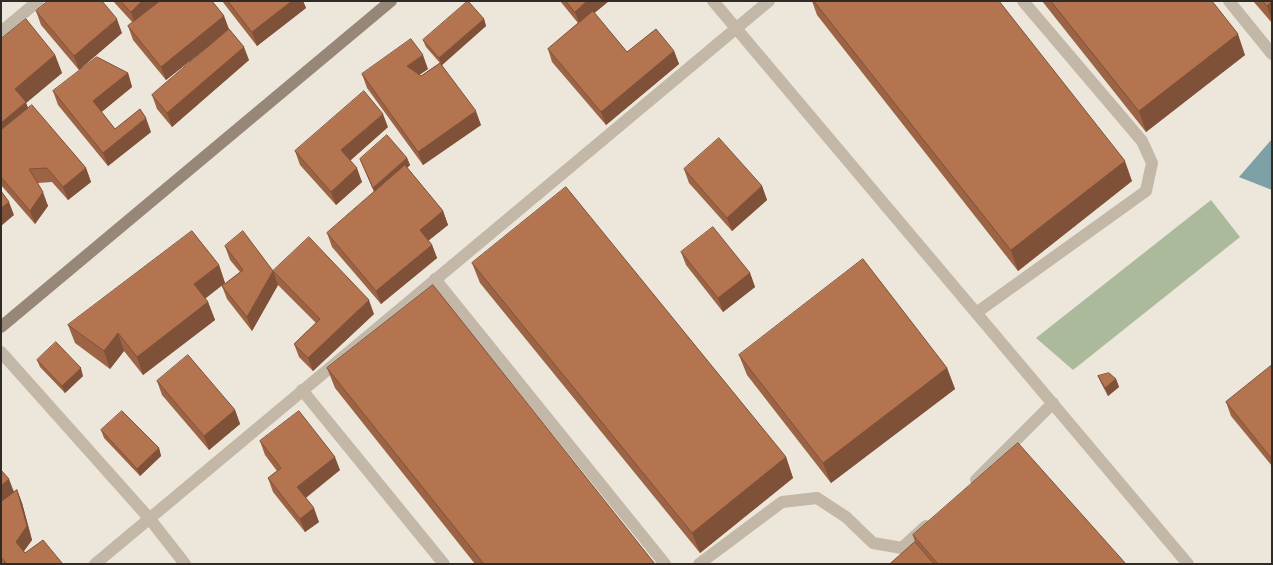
<!DOCTYPE html>
<html>
<head>
<meta charset="utf-8">
<style>
	body { margin:0 }
	#map { position:relative; width:1273px; height:565px; overflow:hidden; background:#ede6da; font-family:"Fira Sans Condensed",sans-serif }
	canvas { display:block }
	.frame { position:absolute; inset:0; border:2px solid #312b27; pointer-events:none }
</style>
</head>
<body>
<div id="map">
<canvas width="1273" height="565"></canvas>
<div class="frame"></div>
</div>
<script>
const ctx = document.querySelector('canvas').getContext('2d');
ctx.lineJoin = 'round';
function fillPath(path, color) { ctx.fillStyle = color; ctx.fill(path, 'evenodd'); }
function stroke(path, color, width, dash) { ctx.strokeStyle = color; ctx.lineWidth = width; ctx.lineCap = dash ? 'butt' : 'round'; ctx.setLineDash(dash || []); ctx.stroke(path); }
fillPath(new Path2D(`
	M1211,200L1240,237L1073,370L1036,338Z`), '#acba9c');
fillPath(new Path2D(`
	M1272,139V190L1239,177Z`), '#7d9fa6');
stroke(new Path2D(`
	M713,1L1188,564
	M1229,1L1272,54
	M1,32L38,1
	M435,279L665,564
	M976,313L1146,191L1152,163L1142,141L1023,1
	M1,352L149,518L185,564
	M302,390L444,564
	M976,480L1053,403
	M95,564L769,1
	M699,564L782,502L817,498L846,517L873,543L902,548L926,526`), '#c3b7a7', 12);
stroke(new Path2D(`
	M1,327L391,1`), '#968779', 12);
fillPath(new Path2D(`
	M113,1H212L224,16L229,29L249,60L172,127L157,109L152,95L208,47L166,80L133,40L128,26L133,23Z
	M222,1H303L306,8L257,46Z
	M560,1H609L594,13L627,52L674,51L679,64L606,125L552,62L548,49L578,23Z
	M812,1H999L1132,181L1018,271L817,15Z
	M1042,1H1212L1245,55L1146,132Z
	M1253,1H1272V23Z
	M36,11L122,33L79,70L41,25Z
	M484,19L486,26L442,65L481,125L423,165L367,88L362,74L428,69L419,75L421,76L440,63L426,47L423,40Z
	M1,39L55,55L62,73L26,103L28,108L86,168L91,182L68,200L52,182L38,183L48,206L35,224L1,185Z
	M128,73L132,87L101,112L115,129L151,132L108,166L58,105L53,91Z
	M388,127L350,161L362,182L336,205L300,165L295,151Z
	M407,158L410,165L407,168L443,211L448,225L428,241L432,245L437,258L381,304L332,247L327,233L374,192L360,159Z
	M684,169L762,186L767,200L732,231L689,183Z
	M225,246L273,271L278,285L252,331L227,299L222,286L240,272L230,260Z
	M681,252L750,273L755,287L723,312L686,265Z
	M472,263L786,457L793,478L700,553L480,283Z
	M219,265L225,283L205,298L208,302L215,320L143,375L124,351L110,369L75,343L68,325Z
	M273,271L374,314L313,371L299,357L294,344L316,323L278,285Z
	M739,355L947,368L955,389L831,483L747,375Z
	M37,360L83,376L65,393L40,367Z
	M1272,365V466L1231,416L1226,402Z
	M327,368L655,564H475L335,388Z
	M1098,376L1116,379L1119,387L1108,396L1101,383Z
	M157,381L235,410L240,424L209,450L162,395Z
	M101,430L159,448L161,456L140,476L104,438Z
	M260,441L340,470L306,498L319,522L305,532L273,492L268,478L277,471L265,455Z
	M1,470L14,492L17,490L22,503L32,540L24,551L25,553L62,564H1Z
	M913,535L1126,564H890L915,542Z`), '#9c6445');
fillPath(new Path2D(`
	M142,1H163L136,26L131,12Z
	M292,1H303L306,8L257,46L252,32Z
	M587,1H609L580,25L575,12Z
	M1272,1V20L1267,6Z
	M224,16L229,30L166,80L161,67Z
	M117,19L122,33L79,70L74,56Z
	M484,19L486,26L442,65L439,58Z
	M1238,34L1245,55L1146,132L1139,111Z
	M244,47L249,60L172,127L167,113Z
	M674,51L679,64L606,125L601,112Z
	M55,55L62,73L26,103L33,120L1,146V123L15,89Z
	M423,55L428,69L412,80L407,66Z
	M128,73L132,87L98,115L93,101Z
	M476,111L481,125L423,165L418,152Z
	M383,114L388,127L346,164L341,150Z
	M146,118L151,132L108,166L103,153Z
	M407,158L410,165L376,196L373,188Z
	M1125,161L1132,181L1018,271L1011,250Z
	M86,168L91,182L68,200L63,187Z
	M357,168L362,182L336,205L331,192Z
	M762,186L767,200L732,231L727,218Z
	M43,192L48,206L35,224L30,211Z
	M9,202L14,215L1,226V208Z
	M443,211L448,225L424,244L420,230Z
	M432,245L437,258L381,304L376,291Z
	M219,265L225,283L201,302L194,284Z
	M273,271L278,285L252,331L247,317Z
	M750,273L755,287L723,312L718,298Z
	M369,300L374,314L313,371L308,358Z
	M208,302L215,320L143,375L137,357Z
	M118,333L124,351L110,369L104,351Z
	M81,368L83,376L65,393L62,386Z
	M947,368L955,389L831,483L823,463Z
	M1116,379L1119,387L1108,396L1105,388Z
	M235,410L240,424L209,450L204,436Z
	M159,448L161,456L140,476L137,469Z
	M335,457L340,470L302,500L297,487Z
	M786,457L793,478L700,553L692,533Z
	M9,479L14,492L1,504V486Z
	M17,490L22,503L32,540L21,555L16,542Z
	M314,508L319,522L305,532L300,519Z`), '#7f5138');
const building = new Path2D(`
	M48,1H102L117,19L74,56L36,11Z
	M121,1H142L131,12Z
	M160,1H212L224,16L161,67L128,26Z
	M228,1H292L252,32Z
	M468,1L484,19L439,58L423,40Z
	M566,1H587L575,12Z
	M814,1H999L1125,161L1011,250Z
	M1051,1H1212L1238,34L1139,111Z
	M1263,1H1272L1267,6Z
	M593,11L627,52L656,29L674,51L601,112L548,49Z
	M26,19L55,55L15,89L26,102L1,123V39Z
	M229,29L244,47L167,113L152,95Z
	M411,39L423,55L407,66L421,76L440,63L476,111L418,152L362,74Z
	M97,57L128,73L93,101L115,129L140,109L146,118L103,153L53,91Z
	M364,91L383,114L341,150L357,168L331,192L295,151Z
	M32,105L86,168L63,187L47,168L29,169L43,192L30,211L1,177V130Z
	M387,135L407,158L373,188L360,159Z
	M719,138L762,186L727,218L684,169Z
	M405,165L443,211L420,230L432,245L376,291L327,233Z
	M566,187L786,457L692,533L472,263Z
	M1,191L9,202L1,208Z
	M713,227L750,273L718,298L681,252Z
	M192,231L219,265L194,284L208,302L137,357L118,333L104,351L68,325Z
	M243,231L273,271L247,317L222,286L243,270L225,246Z
	M309,237L369,300L308,358L294,344L320,319L273,271Z
	M863,259L947,368L823,463L739,355Z
	M433,285L655,564H484L327,368Z
	M56,342L81,368L62,386L37,360Z
	M188,355L235,410L204,436L157,381Z
	M1272,365V459L1226,402Z
	M1109,373L1116,379L1105,388L1098,376Z
	M122,411L159,448L137,469L101,430Z
	M299,411L335,457L297,487L314,508L300,519L268,478L281,468L260,441Z
	M1018,443L1126,564H938L913,535Z
	M1,470L9,479L1,486Z
	M17,490L27,526L16,542L25,553L43,540L62,563L61,564H7L1,557V502Z
	M915,542L934,564H890Z`);
fillPath(building, '#b57450');
stroke(building, '#7f5138', 1);
</script>
</body>
</html>
